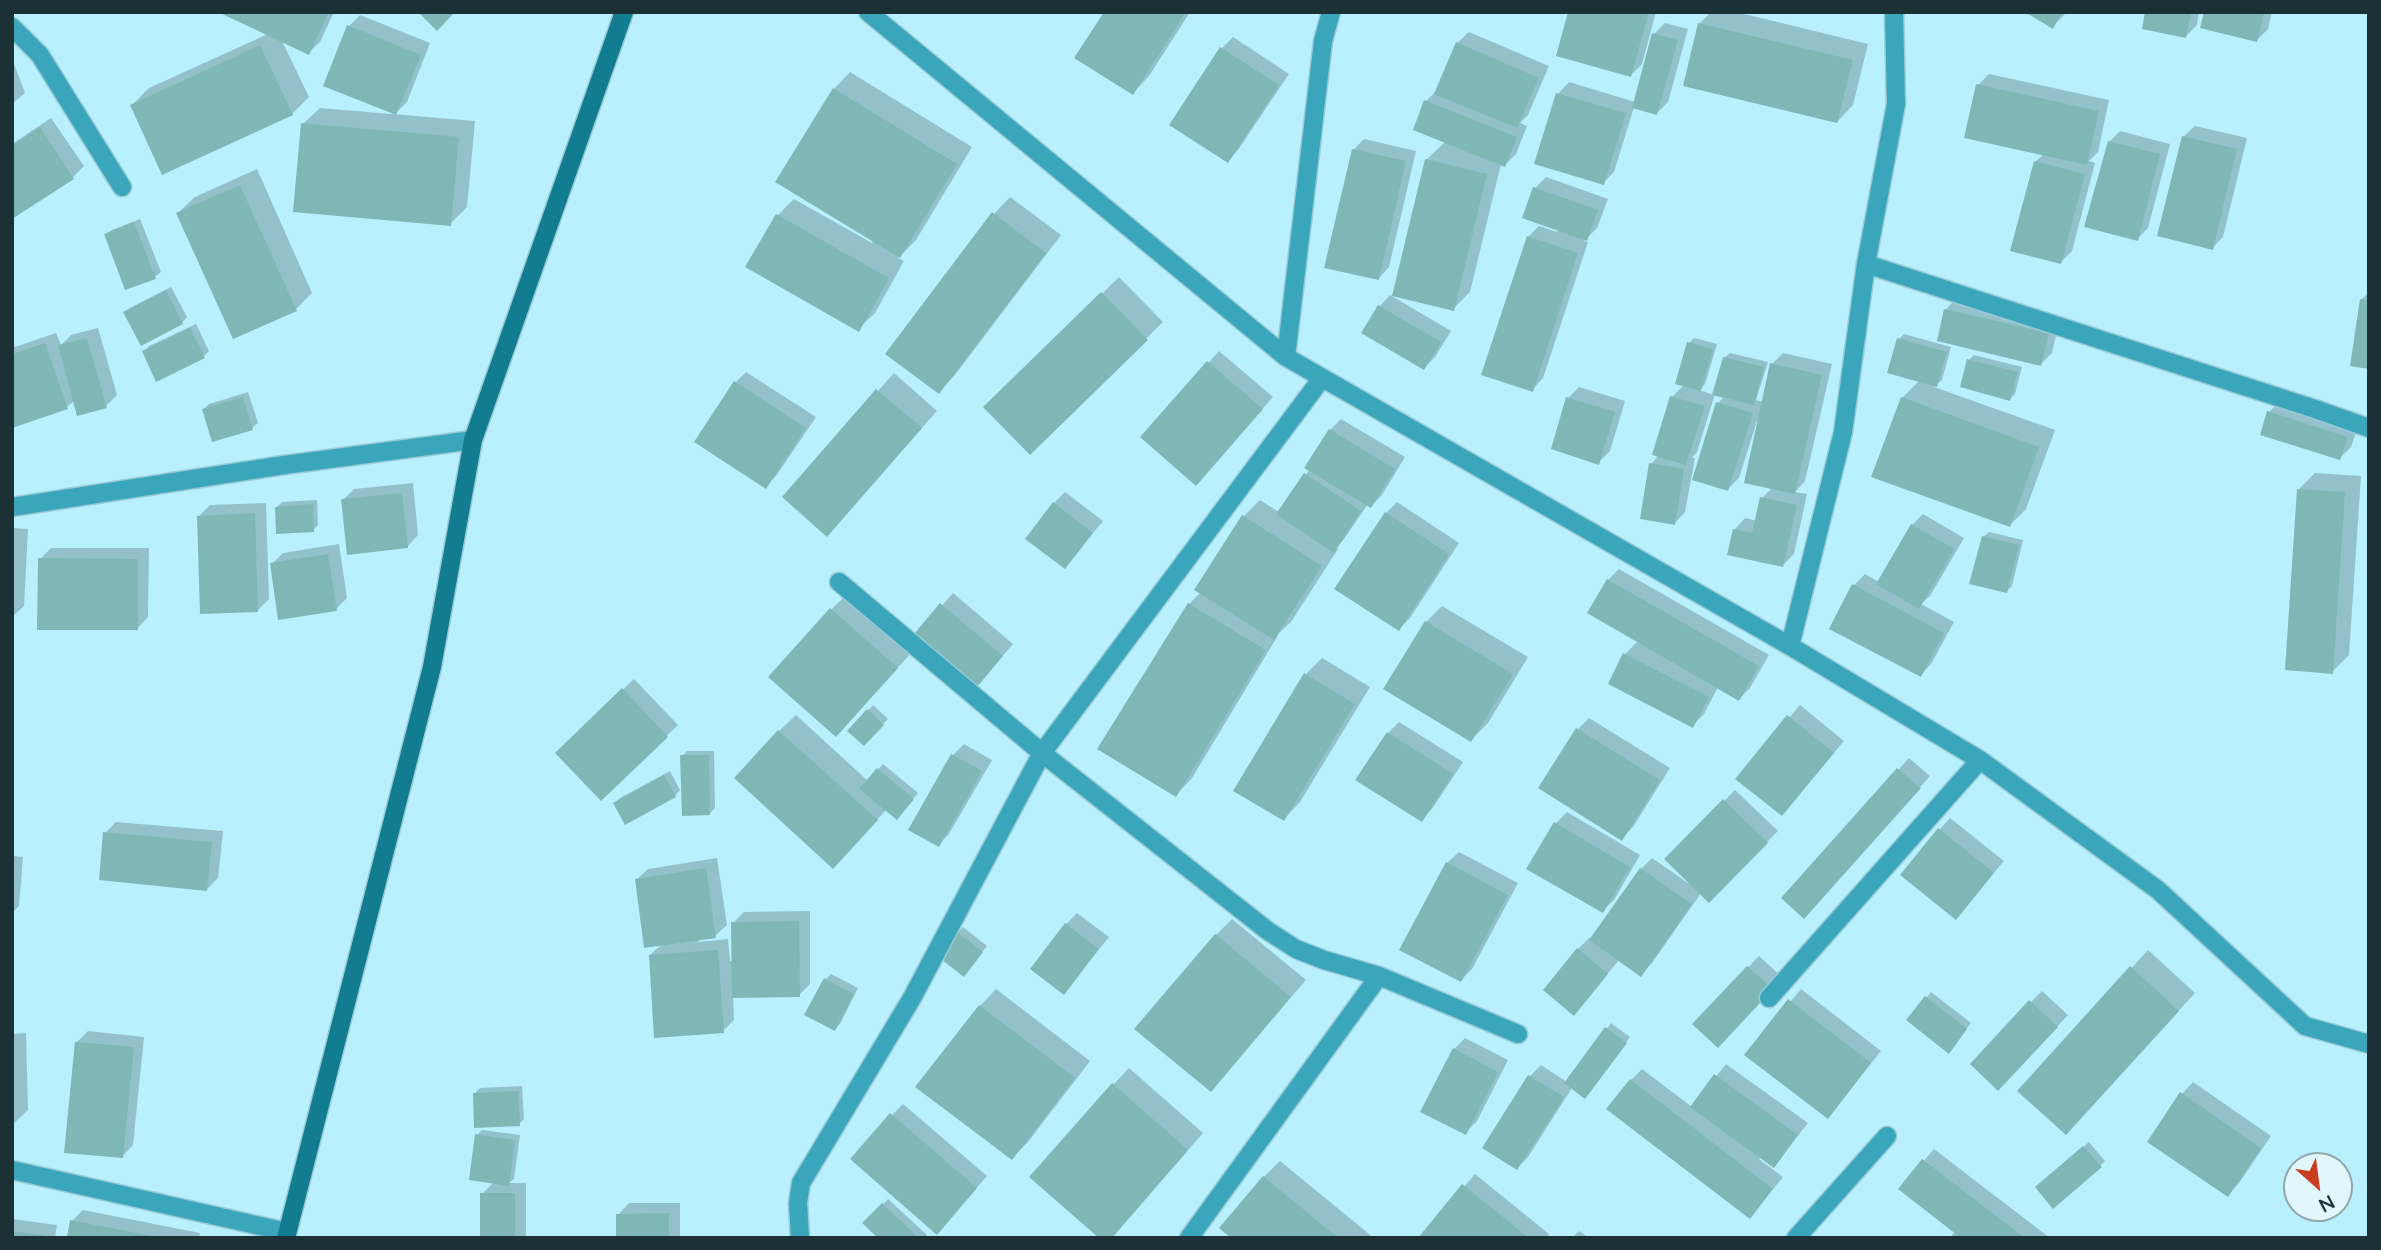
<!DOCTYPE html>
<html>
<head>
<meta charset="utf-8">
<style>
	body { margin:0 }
	#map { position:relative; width:2381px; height:1250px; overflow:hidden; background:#b9f0fd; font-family:Lato,sans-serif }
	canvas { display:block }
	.frame { position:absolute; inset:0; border:14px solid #1b3136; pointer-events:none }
	.north { position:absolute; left:2283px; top:1152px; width:70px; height:70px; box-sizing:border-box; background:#e2f7fc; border:2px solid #92a8ad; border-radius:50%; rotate:152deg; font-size:19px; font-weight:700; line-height:28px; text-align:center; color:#1b3136 }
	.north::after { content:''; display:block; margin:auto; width:24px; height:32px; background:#c83e21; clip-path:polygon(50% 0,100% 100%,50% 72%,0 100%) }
</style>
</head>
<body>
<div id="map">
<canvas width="2381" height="1250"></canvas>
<div class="frame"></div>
<div class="north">N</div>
</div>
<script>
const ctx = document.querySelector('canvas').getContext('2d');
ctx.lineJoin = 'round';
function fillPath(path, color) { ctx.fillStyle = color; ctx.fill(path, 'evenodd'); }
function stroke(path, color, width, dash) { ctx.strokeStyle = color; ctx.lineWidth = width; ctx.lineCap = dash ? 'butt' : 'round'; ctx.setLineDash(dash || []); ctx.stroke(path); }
fillPath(new Path2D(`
	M222,12H334L320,42L308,53L282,41L309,97L292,114L132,105L149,88L268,34Z
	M1106,12H1190L1149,76L1133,93Z
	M1570,12H1656L1642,64L1631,75Z
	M1711,12H1736L1868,44L1853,105L1837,122L1699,24Z
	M2028,12H2067L2052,27Z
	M2147,12H2199L2197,25L2186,36Z
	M2206,12H2272L2268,29L2257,40Z
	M360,15L430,43L407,102L396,113L349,26Z
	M1665,23L1688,29L1668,102L1657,113L1634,107L1614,172L1603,183L1558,94L1569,82L1635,102L1654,34Z
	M1469,32L1549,66L1528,115L1520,123L1527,126L1516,154L1505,165L1501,164L1470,292L1453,309L1426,160L1445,142L1426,101L1438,89L1457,43Z
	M1233,37L1289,74L1238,150L1227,161L1172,124L1222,48Z
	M14,64L25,93L12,104V65Z
	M850,72L972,147L916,240L898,258L904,261L875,313L858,329L778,215L794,199L872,243L873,240L834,89Z
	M1989,74L2109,100L2098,152L2089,161L2095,163L2072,251L2061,262L2035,162L2044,154L1978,85Z
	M320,108L475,121L467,207L450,224L303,124Z
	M51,118L84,166L73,177L12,217V144Z
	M2195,126L2247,138L2223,237L2212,248L2183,137Z
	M2120,131L2170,144L2148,228L2137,239L2109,142Z
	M1364,139L1416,151L1389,267L1378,279L1353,150Z
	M257,169L312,293L296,309L178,213L195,197Z
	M1546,177L1608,199L1597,228L1584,241L1588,242L1543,378L1532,390L1528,237L1539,226L1557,232L1558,229L1535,188Z
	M1010,197L1061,235L955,375L939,392L994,214Z
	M140,219L161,272L155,277L126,288L106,235L112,230Z
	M1119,277L1163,322L1030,452L986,407Z
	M171,287L187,317L182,323L125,313L130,308Z
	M2369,292V367L2361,300Z
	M1390,295L1451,331L1435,357L1424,368L1379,307Z
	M1957,298L2059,322L2052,353L2041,364L1939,340L1946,309Z
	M196,324L209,351L204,356L144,352L149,346Z
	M98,328L117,395L106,406L75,400L67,407L12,426V348L56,333L61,345L71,335Z
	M1904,334L1951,347L1942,380L1934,387L2055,430L2026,509L2010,525L1902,398L1920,380L1899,339Z
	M1694,338L1717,344L1705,384L1699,390L1714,395L1724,358L1730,353L1768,362L1756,400L1764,402L1772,364L1783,353L1832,364L1805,481L1795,492L1807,494L1794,554L1783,565L1734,530L1745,518L1757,521L1762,498L1773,487L1759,421H1757L1739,478L1728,489L1718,403L1725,396L1715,394L1697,452L1692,458H1695L1685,512L1674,524L1651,464L1659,455L1672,397L1684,385L1689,343Z
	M1219,351L1273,397L1207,472L1143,437Z
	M1974,355L2022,367L2015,394L2010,399L1969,360Z
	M746,372L816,417L776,476L765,487L735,383Z
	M894,373L937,411L827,535L784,497Z
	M1579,387L1625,401L1610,451L1598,463L1568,398Z
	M248,392L258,423L252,428L204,409L209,404Z
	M2280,401L2358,426L2351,447L2340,458L2269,412Z
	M1341,419L1405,457L1382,495L1371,506L1368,504L1344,539L1336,548L1338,549L1291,622L1280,632L1192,778L1176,795L1100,749L1189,604L1201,592L1197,589L1244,516L1260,500L1279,512L1310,469L1330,430Z
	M2315,473L2361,476L2349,655L2332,672L2299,489Z
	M413,483L418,535L407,547L343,500L354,489Z
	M1065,492L1103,521L1065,566L1054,503Z
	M317,500L318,525L313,530L277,507L282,502Z
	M1397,502L1459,543L1410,618L1399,629L1386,513Z
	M266,503L269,599L258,610L199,516L210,505Z
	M1923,514L1964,538L1930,596L1921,604L1954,622L1931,664L1920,675L1854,585L1865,574L1879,582L1912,525Z
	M12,528L28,529L24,606L12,617Z
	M1989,532L2023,540L2012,586L2007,591L1983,537Z
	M339,544L347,598L336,609L272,564L283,553Z
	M51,548H149L148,617L137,629L40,559Z
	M1619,569L1769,655L1750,688L1739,699L1718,687L1704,714L1693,725L1625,654L1638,641L1608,580Z
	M848,593L913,651L852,718L832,609Z
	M953,593L1013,644L988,673L917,634Z
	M1442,606L1528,657L1488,723L1471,740L1426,622Z
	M1322,658L1370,687L1300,802L1284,819L1306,674Z
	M634,679L678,725L601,799L557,753Z
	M873,705L888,719L864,744L850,730Z
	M1800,705L1844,741L1782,814L1738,778Z
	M796,715L868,781L883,764L918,793L902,812L887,809L849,850L779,731Z
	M1589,718L1670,768L1633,827L1622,838L1578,729Z
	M1399,722L1463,762L1432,809L1421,820L1357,780L1388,733Z
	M964,744L992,760L949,834L938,845L910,829L953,755Z
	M687,751H714L715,808L710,813L682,756Z
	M1909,758L1930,776L1815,906L1783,898Z
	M670,771L680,790L675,796L615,803L620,798Z
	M1735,790L1778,831L1709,901L1701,893L1652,963L1641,974L1620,959L1584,1002L1578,949L1589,938L1592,940L1641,869L1652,858L1688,883L1689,882L1667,859Z
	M1567,812L1640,855L1614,900L1602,911L1556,823Z
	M1950,818L2004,861L1956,917L1939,830Z
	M116,822L223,831L218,878L207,889L105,833Z
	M1459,852L1518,883L1472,969L1461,980L1447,863Z
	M12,856L23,857L19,906L12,913Z
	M717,858L727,925L715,936L698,939L699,942L728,939L730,961H733V923L744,912L810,911V984L799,995L733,996L734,1020L723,1031L650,955L662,944L636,880L648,869Z
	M1077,913L1109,937L1064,992L1066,924Z
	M1232,919L1306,980L1211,1090L1216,935Z
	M963,927L987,946L969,970L958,932Z
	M2148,950L2195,993L2082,1116L2020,1090Z
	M1759,956L1782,977L1718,1046L1695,1024Z
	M831,974L858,988L840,1024L834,1029L806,1015L826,979Z
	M996,989L1090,1061L1028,1142L1012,1158L980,1006Z
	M1801,989L1881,1051L1828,1117L1746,1055Z
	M2042,991L2068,1015L2009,1078L2031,1002Z
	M1931,992L1971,1023L1953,1046L1909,1020Z
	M1611,1023L1630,1037L1590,1092L1572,1088L1528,1157L1517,1168L1530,1076L1541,1065L1567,1082Z
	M88,1031L144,1037L133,1145L122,1157L77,1042Z
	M26,1033L28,1110L12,1125V1034Z
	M1465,1038L1508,1060L1477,1121L1466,1132L1454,1049Z
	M1726,1064L1808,1123L1774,1166L1761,1157L1759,1159L1783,1177L1750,1217L1631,1080L1642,1069L1692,1107Z
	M1129,1068L1203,1133L1122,1226L1113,1085Z
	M2193,1082L2271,1136L2239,1183L2228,1195L2182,1094Z
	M522,1086L524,1119L519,1124L475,1093L480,1088Z
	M903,1104L987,1176L948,1221L892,1115Z
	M482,1130L520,1135L514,1179L509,1183H526V1238H482V1194L494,1182L477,1135Z
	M2089,1142L2105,1161L2100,1166L2042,1182Z
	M1934,1149L2050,1238H1949L1956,1231L1900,1188Z
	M1280,1161L1374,1238H1234L1264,1177Z
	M1475,1174L1549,1234L1546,1238H1420Z
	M888,1199L927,1235L924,1238H881L865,1223Z
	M629,1203H680V1238H618V1215Z
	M83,1210L200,1233L199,1238H69L72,1221Z
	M12,1219L57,1225L55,1238H12Z
	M1579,1231L1589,1238H1572Z`), '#0003');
fillPath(new Path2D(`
	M218,12H329L309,55Z
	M418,12H455L437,31Z
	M1104,12H1186L1133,95L1074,58Z
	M1568,12H1649L1631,77L1556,56Z
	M2025,12H2062L2053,29Z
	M2145,12H2191L2186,38L2142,29Z
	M2204,12H2264L2257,42L2200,28Z
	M1698,23L1853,60L1837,123L1683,86Z
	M347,25L421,55L396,115L323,86Z
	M1652,33L1678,40L1657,115L1632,108Z
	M1456,42L1539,78L1517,128L1434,94Z
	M260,45L293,115L162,175L130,105Z
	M1220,47L1279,85L1228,163L1169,125Z
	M1976,84L2099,111L2087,165L1964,138Z
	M833,88L957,164L900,258L775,182Z
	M1556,93L1626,113L1604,185L1534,164Z
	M1424,100L1517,137L1505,167L1413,130Z
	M301,123L459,137L451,226L293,212Z
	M40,127L74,179L12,219V146Z
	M2182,136L2237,149L2213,250L2157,236Z
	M2108,141L2160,154L2138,241L2084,227Z
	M1352,149L1406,161L1379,280L1324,268Z
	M1425,159L1487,174L1454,311L1392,296Z
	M2034,161L2085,174L2061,264L2010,251Z
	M240,185L297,311L233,339L176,213Z
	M1533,187L1598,210L1587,241L1522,218Z
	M992,212L1046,253L939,394L885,354Z
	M776,214L889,278L859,332L745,267Z
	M134,222L156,279L125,290L104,234Z
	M1527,236L1578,253L1533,392L1481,375Z
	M166,290L183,324L141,346L123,312Z
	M1101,292L1148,340L1030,455L983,407Z
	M2360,299L2369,300V369L2350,366Z
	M1378,305L1441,342L1424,370L1361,333Z
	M1944,309L2049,333L2041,366L1937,341Z
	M190,328L205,358L156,382L142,351Z
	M87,338L107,408L77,416L58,345Z
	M1897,338L1947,352L1937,387L1887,373Z
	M1687,342L1713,349L1701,391L1675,384Z
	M45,343L68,409L12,428V354Z
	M1723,357L1764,367L1754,405L1712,395Z
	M1967,359L2018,372L2010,401L1960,387Z
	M1207,361L1263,409L1196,486L1140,437Z
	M1770,363L1822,375L1795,494L1744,483Z
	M734,381L806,428L766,489L694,442Z
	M876,389L922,428L827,537L782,497Z
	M1670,396L1705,406L1686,465L1652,455Z
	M243,397L253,430L212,442L202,409Z
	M1566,397L1615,412L1599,465L1551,449Z
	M1901,397L2039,447L2010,527L1871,477Z
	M1716,402L1753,413L1728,491L1692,480Z
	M2267,411L2348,437L2340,460L2260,435Z
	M1329,429L1395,469L1371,508L1304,468Z
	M1649,463L1684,469L1675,525L1640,519Z
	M1304,473L1361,511L1334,553L1276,514Z
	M2297,489L2345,492L2333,674L2285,670Z
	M402,493L408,548L347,555L341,499Z
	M1760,497L1797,505L1783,567L1727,555L1733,529L1752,533Z
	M1053,502L1093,533L1065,569L1025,539Z
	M313,504L314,532L276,534L275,507Z
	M1385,512L1449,554L1399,631L1334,589Z
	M255,513L258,612L200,614L197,516Z
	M1242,515L1322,566L1274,640L1194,590Z
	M1911,524L1954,549L1919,609L1876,584Z
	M1982,536L2019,545L2007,593L1969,584Z
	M328,554L337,611L278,620L270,563Z
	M38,558L138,559V630H37Z
	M1607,579L1759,666L1739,701L1587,613Z
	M1852,584L1944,633L1921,677L1829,629Z
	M940,603L1003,656L977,687L914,634Z
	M1188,603L1266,650L1176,797L1097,749Z
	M830,608L898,668L836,737L768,677Z
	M1425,621L1513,674L1471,742L1383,689Z
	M1623,653L1709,697L1693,728L1608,684Z
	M1304,673L1355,704L1284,821L1233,791Z
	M622,688L668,737L601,801L555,753Z
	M867,709L884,725L864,746L847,731Z
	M1787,715L1834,753L1782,816L1735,779Z
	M1576,728L1660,780L1622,841L1538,788Z
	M778,730L878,820L833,869L734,778Z
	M1387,732L1453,774L1422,822L1355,780Z
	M951,754L982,771L939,847L908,830Z
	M680,755H709L710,815L682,816Z
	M877,768L914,799L897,820L859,789Z
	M1897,768L1921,788L1804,919L1781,898Z
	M664,775L676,797L625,825L613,803Z
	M1723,799L1768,843L1709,903L1664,859Z
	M1554,822L1630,867L1603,913L1526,869Z
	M1938,828L1994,873L1956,920L1900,875Z
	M103,832L212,842L207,891L99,880Z
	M1446,862L1508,895L1461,982L1399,950Z
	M706,868L716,938L644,948L635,879Z
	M1640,868L1692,904L1641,977L1589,940Z
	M799,921L800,997L732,998L731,922Z
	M1065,923L1099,949L1064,995L1030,969Z
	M956,931L983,952L964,977L937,956Z
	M1215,934L1291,997L1211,1092L1134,1029Z
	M1577,948L1608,974L1574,1016L1543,990Z
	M718,950L724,1033L654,1038L649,955Z
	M1747,966L1773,989L1718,1048L1692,1024Z
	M2130,966L2179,1011L2066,1135L2017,1091Z
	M824,978L854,994L835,1031L804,1015Z
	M1925,996L1967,1029L1949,1054L1906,1020Z
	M1788,999L1871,1063L1828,1119L1744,1055Z
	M2029,1000L2058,1027L1998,1091L1970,1064Z
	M979,1005L1075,1078L1012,1160L915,1087Z
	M1605,1027L1627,1043L1585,1099L1564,1083Z
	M75,1042L134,1047L123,1158L64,1153Z
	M1453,1048L1498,1072L1466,1135L1420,1112Z
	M1714,1074L1798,1135L1774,1168L1690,1107Z
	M1528,1075L1564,1097L1517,1170L1482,1148Z
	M1630,1079L1773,1189L1750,1219L1606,1109Z
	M1112,1083L1188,1150L1112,1238H1099L1029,1177Z
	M518,1091L520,1126L474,1128L473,1093Z
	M2180,1092L2261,1148L2228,1197L2147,1142Z
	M890,1113L977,1188L937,1235L850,1159Z
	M475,1134L515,1140L509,1186L469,1180Z
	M2083,1146L2102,1167L2053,1209L2035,1187Z
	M1922,1159L2025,1238H1961L1898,1189Z
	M1263,1176L1338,1238H1231L1219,1228Z
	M1462,1184L1529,1238H1418Z
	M480,1193H515V1238H480Z
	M882,1203L919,1238H878L862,1223Z
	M669,1213V1238H616V1214Z
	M70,1220L152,1236V1238H67Z
	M12,1231L47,1236V1238H12Z`), '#7eb7b5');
const street = new Path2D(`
	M868,12L1286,357L1790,646L1980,760L2158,890L2305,1026L2369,1044
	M12,27L40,55L122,187
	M1866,264L2315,409L2369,428
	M1286,357L1323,41L1331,12
	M12,507L284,465L473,440
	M839,582L1042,753L1268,931L1296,949L1324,960L1379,976L1518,1034
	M1790,646L1843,432L1866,264L1896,104L1894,12
	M1769,998L1980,760
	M12,1170L287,1232
	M800,1238L798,1203L801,1183L912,998L1042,753L1322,378
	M1189,1238L1379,976
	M1796,1238L1887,1136`);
const secondary = new Path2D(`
	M286,1238L432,667L473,440L624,12`);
stroke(street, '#99cad5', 21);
stroke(secondary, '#99cad5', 21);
stroke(street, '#39a6bb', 18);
stroke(secondary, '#127d90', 18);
</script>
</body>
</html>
